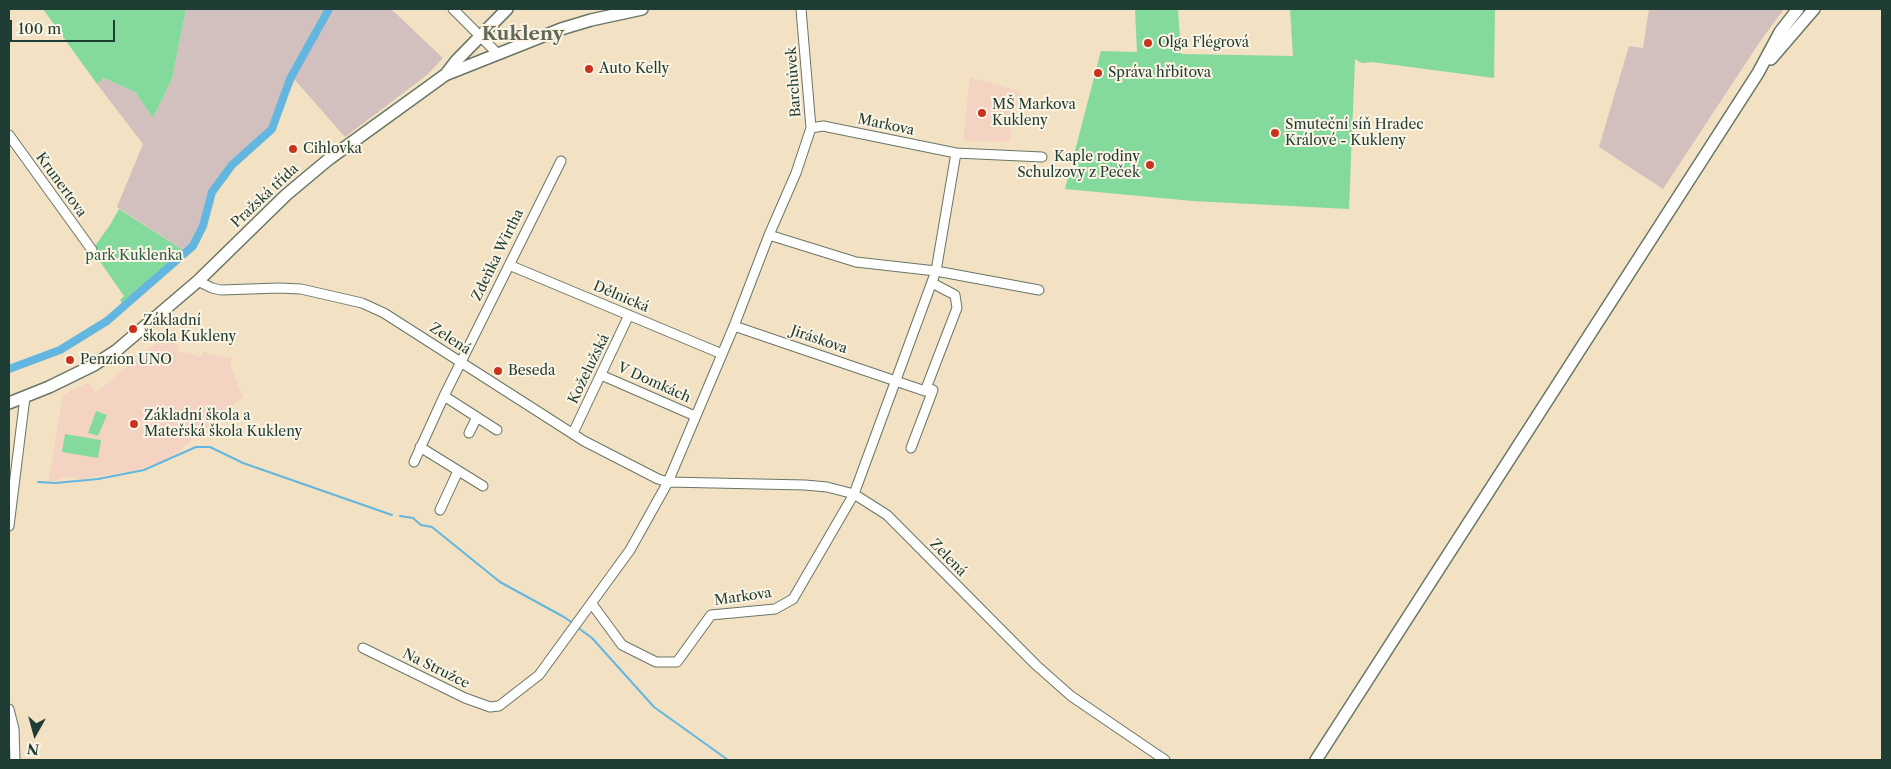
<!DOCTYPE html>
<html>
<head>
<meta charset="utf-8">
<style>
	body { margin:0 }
	#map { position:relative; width:1891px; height:769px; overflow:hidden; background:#f2e1c2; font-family:"Libre Caslon Text",serif }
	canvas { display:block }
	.frame { position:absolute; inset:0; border:10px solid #1f3d34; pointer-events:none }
	.north { position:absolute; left:10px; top:709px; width:50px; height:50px; -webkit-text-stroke:4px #fcf5e5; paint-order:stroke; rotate:187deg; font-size:14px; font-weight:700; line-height:20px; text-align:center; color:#1f3d34 }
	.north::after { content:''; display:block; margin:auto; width:18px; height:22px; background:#1f3d34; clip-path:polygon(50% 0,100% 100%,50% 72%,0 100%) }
	.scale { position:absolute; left:10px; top:20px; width:105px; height:22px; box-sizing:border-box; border:2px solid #1f3d34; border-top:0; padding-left:6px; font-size:15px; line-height:18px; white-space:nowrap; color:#1f3d34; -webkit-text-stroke:4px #fcf5e5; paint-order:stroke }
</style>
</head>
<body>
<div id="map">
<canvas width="1891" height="769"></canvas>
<div class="frame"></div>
<div class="north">N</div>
<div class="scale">100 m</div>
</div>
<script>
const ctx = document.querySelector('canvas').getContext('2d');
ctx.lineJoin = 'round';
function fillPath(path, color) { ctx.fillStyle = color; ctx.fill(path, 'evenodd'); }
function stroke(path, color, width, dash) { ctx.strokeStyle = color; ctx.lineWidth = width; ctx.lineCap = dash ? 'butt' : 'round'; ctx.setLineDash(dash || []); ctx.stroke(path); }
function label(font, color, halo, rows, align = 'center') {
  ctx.font = font + ' "Libre Caslon Text",serif'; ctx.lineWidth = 4; ctx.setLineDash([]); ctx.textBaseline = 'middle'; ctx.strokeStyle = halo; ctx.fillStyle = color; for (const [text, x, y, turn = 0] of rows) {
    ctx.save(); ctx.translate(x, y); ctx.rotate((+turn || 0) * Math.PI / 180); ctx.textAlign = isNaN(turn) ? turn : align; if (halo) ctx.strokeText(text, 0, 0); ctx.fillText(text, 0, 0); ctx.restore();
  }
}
fillPath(new Path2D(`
	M970,77L1020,91L1009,142L963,141Z
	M168,333L178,345L177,351L201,357L203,352L232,359L230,365L243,397L178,452L163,461L141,469L82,479L68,476L48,484L63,395L89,382L95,393Z`), '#f5d3c2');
fillPath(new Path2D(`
	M186,9H391L443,58L427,75L345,137L295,80L272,129L252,146L214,187L206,204L200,228L186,252L117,207L143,144L97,84L104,78L135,92L153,118L172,79Z
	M1649,9H1784L1759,43L1663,189L1599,147L1629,46L1643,48Z`), '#d1c0bd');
fillPath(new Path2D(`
	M43,9H186L172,79L153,118L135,92L104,78L97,84Z
	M1135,9H1178L1181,54L1293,56L1290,9H1495L1494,78L1372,62L1362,63L1355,59L1349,209L1193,201L1065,189L1101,51L1137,52Z
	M119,209L186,252L124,307L120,300L124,296L92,250L110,225Z
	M96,411L107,415L98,436L88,433Z
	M65,434L101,440L98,458L62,452Z`), '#84d99c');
stroke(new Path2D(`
	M38,482L55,483L98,479L144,470L196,447H210L243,463L392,515
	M400,516L413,518L421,525L432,527L500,582L564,617L574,624
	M577,627L592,638L654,707L728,760`), '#63b6df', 2);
stroke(new Path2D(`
	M9,369L60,350L107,321L193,246L203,226L212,192L232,165L272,129L290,79L329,9`), '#63b6df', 8);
const street = new Path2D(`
	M453,9L498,54
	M9,135L92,250
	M956,153L1042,157
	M769,235L796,173L811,128L801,9
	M509,265L722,354
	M198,281L212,288L221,290L279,288L301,289L362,303L384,313L584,441L658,479L668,482L805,485L827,487L854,494L887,515L1036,665L1071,696L1165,760
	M734,326L925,391L957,308L955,295L932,283
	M601,375L695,416
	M444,396L497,430
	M469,433L477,417
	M573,433L629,315
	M420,447L483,486
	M911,448L933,390L927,388
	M414,462L444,396L561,161
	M440,510L458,471
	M9,526L25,397
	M592,604L622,645L656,662H677L711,615L775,609L793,599L854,494L936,271L956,153L823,126L811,128
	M363,648L465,698L490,707L499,706L539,675L630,550L668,482L734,326L769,235L856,262L936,271L1039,290
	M9,709L14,729L15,760`);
const secondary = new Path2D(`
	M1771,59L1814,9
	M446,74L456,61L507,9
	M9,403L49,387L94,365L117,350L198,281L286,195L329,159L445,75L561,29L591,20L642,9
	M1316,760L1758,73L1780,32L1798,9`);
stroke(street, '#697666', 11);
stroke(secondary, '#697666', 14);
stroke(street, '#fff', 9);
stroke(secondary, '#fff', 11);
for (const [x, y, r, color] of [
	[1148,43,5,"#c8321e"],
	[589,69,5,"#c8321e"],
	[1098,73,5,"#c8321e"],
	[982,113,5,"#c8321e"],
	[1275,133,5,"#c8321e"],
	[293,149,5,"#c8321e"],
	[1150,165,5,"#c8321e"],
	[133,329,5,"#c8321e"],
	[70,360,5,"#c8321e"],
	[498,371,5,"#c8321e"],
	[134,424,5,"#c8321e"]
]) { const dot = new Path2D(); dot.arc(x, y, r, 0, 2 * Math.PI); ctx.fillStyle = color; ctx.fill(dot); stroke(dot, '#fcf5e5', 2); }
label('14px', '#1f3d34', '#fcf5e5', [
	["Olga Flégrová",1158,43],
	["Auto Kelly",599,69],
	["Správa hřbitova",1108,73],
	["MŠ Markova",992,105],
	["Kukleny",992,121],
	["Smuteční síň Hradec",1285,125],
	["Králové - Kukleny",1285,141],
	["Cihlovka",303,149],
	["Kaple rodiny",1140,157,"right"],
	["Schulzovy z Peček",1140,173,"right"],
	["Základní",143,321],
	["škola Kukleny",143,337],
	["Penzion UNO",80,360],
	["Beseda",508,371],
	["Základní škola a",144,416],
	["Mateřská škola Kukleny",144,432]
], 'left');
label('14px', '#1f3d34', '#fcf5e5', [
	["Barchůvek",794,82,-94],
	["Markova",886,125,12],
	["Krunertova",61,185,54],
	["Pražská třída",265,196,-43],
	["Zdeňka Wirtha",498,255,-64],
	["Dělnická",621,297,23],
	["Zelená",450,339,33],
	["Jiráskova",819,340,19],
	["Koželužská",589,369,-64],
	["V Domkách",654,383,24],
	["Zelená",948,558,46],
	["Markova",743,597,-8],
	["Na Stružce",436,669,26]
]);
label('14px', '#335c49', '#fcf5e5', [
	["park Kuklenka",134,256]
]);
label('bold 19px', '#636958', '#fcf5e5', [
	["Kukleny",523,35]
]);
</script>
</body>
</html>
